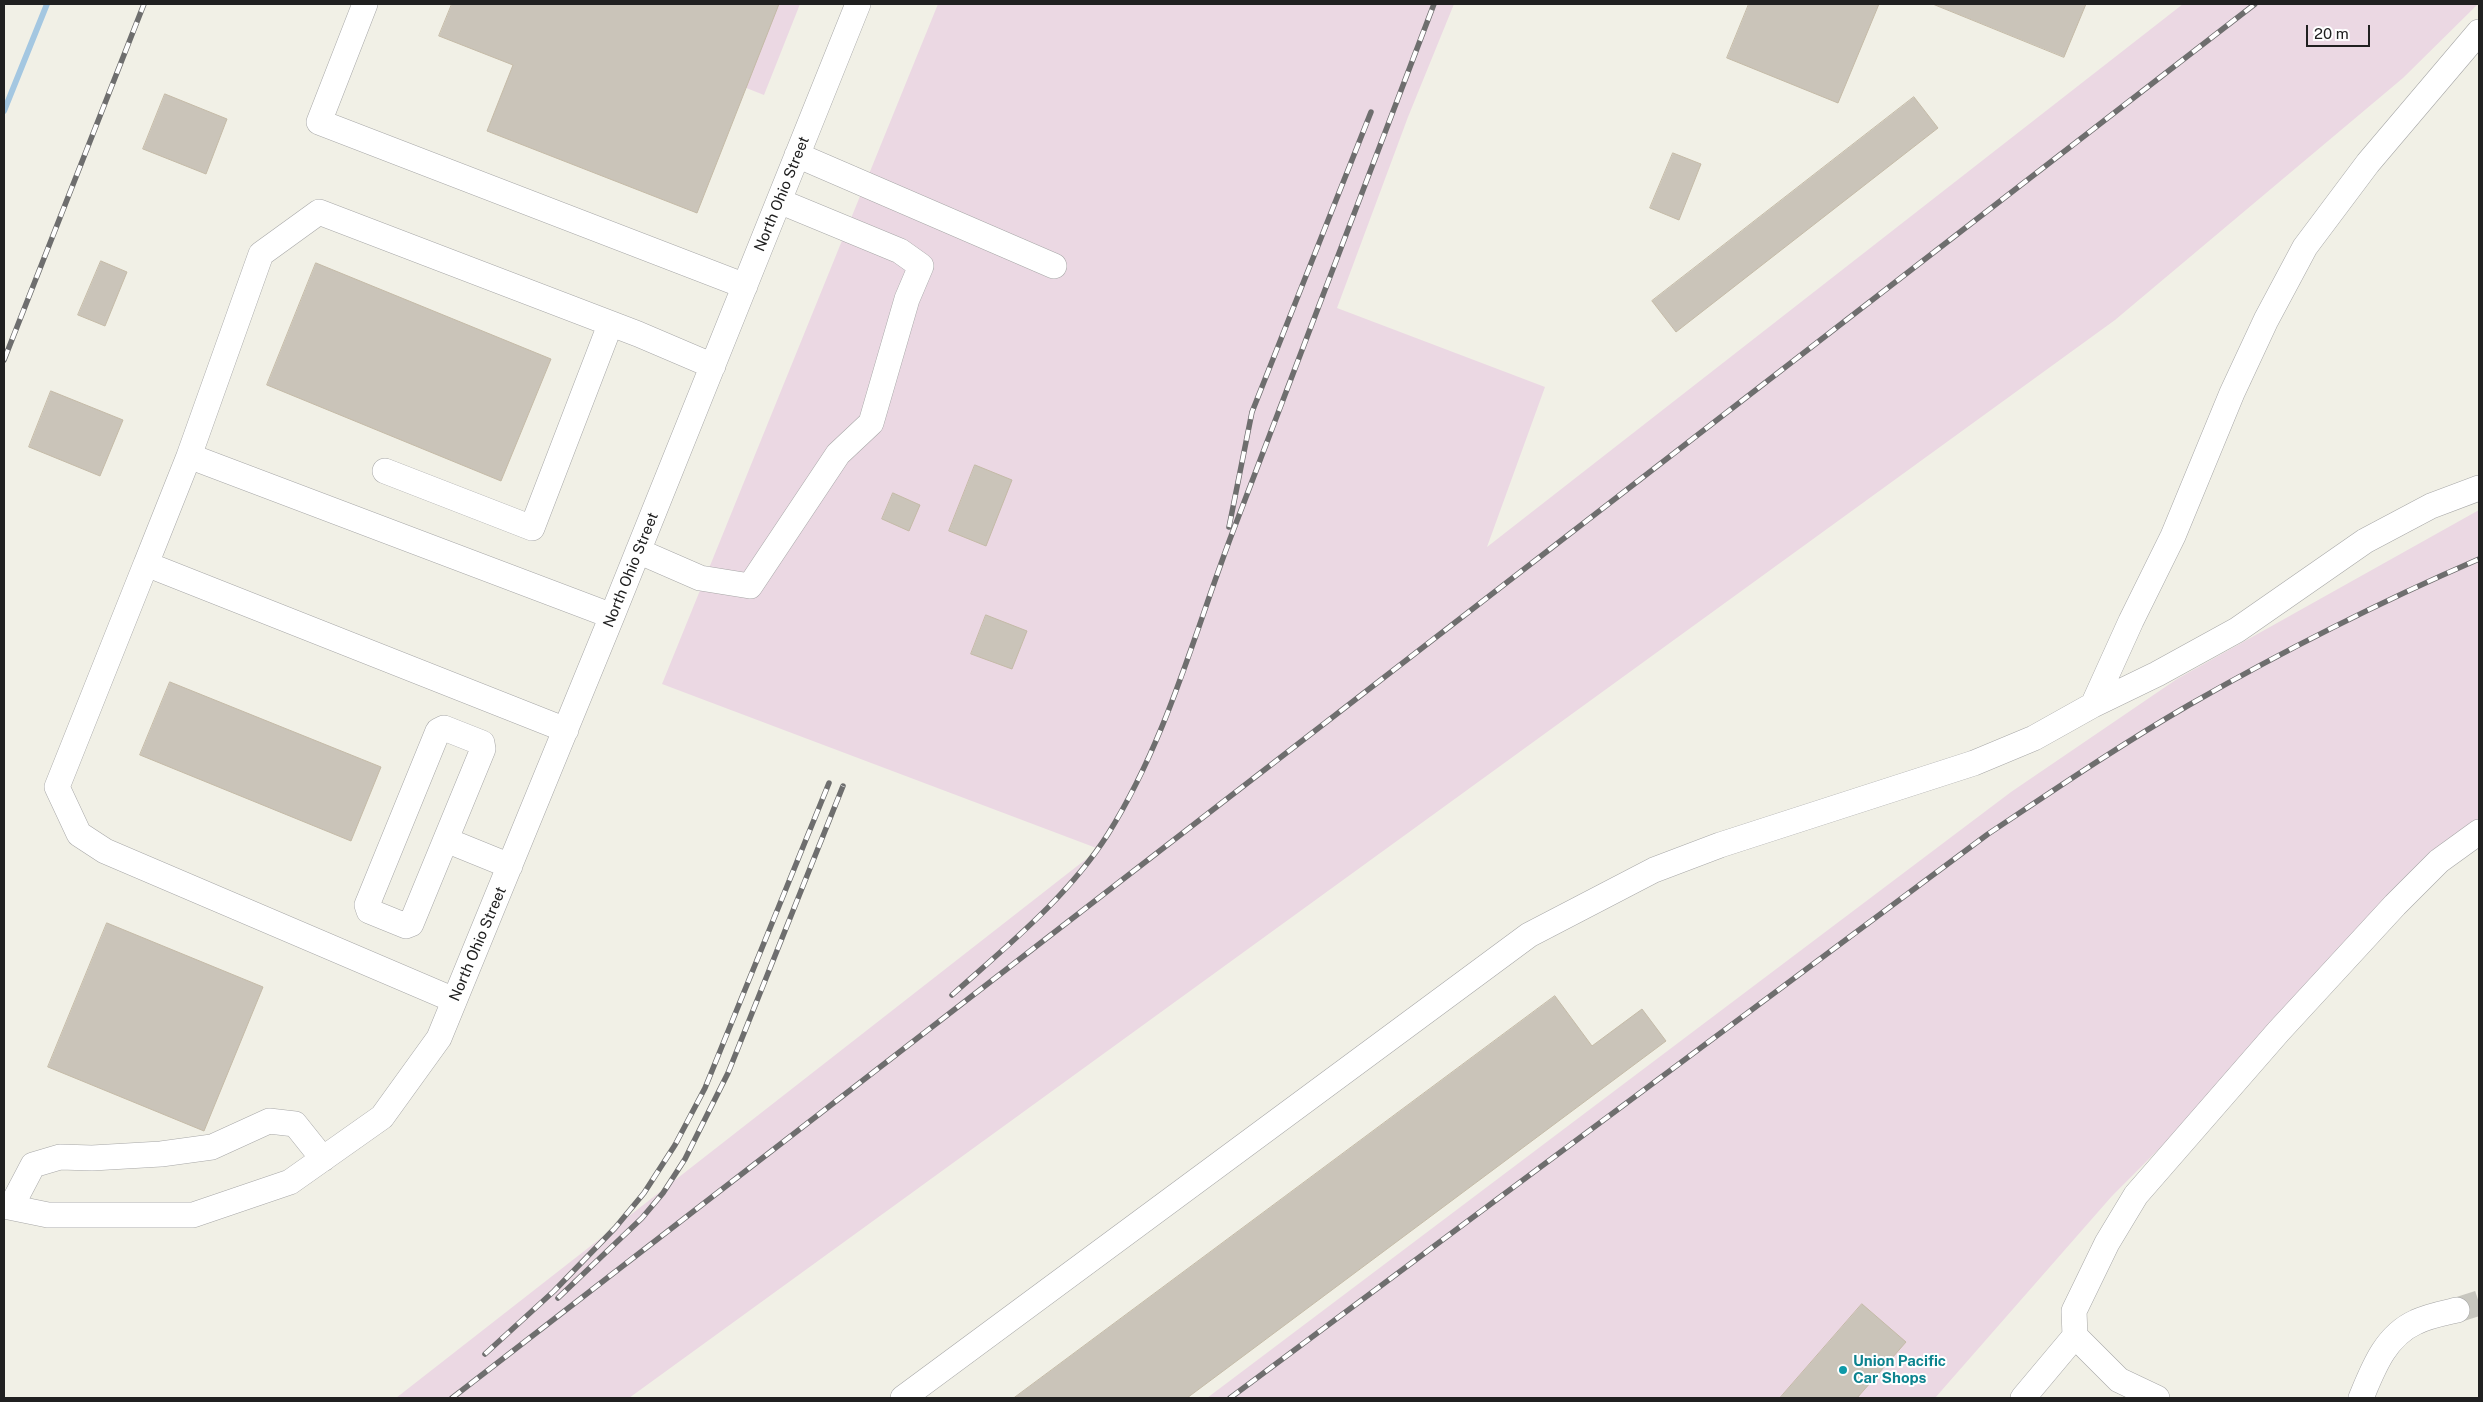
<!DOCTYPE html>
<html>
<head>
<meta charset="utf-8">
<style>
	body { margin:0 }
	#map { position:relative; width:2483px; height:1402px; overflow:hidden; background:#f1f0e6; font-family:"Public Sans",sans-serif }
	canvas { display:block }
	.frame { position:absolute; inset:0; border:5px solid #202020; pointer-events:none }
	.scale { position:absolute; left:2306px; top:25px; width:64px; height:22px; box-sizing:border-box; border:2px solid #202020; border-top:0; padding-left:6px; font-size:15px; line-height:18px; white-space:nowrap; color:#202020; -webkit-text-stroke:4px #fff; paint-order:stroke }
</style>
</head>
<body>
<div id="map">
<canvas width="2483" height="1402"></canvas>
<div class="frame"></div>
<div class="scale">20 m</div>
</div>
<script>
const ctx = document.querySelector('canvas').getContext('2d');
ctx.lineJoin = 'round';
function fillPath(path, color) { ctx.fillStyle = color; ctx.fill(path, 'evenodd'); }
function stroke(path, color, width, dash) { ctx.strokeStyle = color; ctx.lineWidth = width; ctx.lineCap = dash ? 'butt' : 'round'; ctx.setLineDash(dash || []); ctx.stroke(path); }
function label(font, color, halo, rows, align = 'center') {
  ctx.font = font + ' "Public Sans",sans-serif'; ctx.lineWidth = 4; ctx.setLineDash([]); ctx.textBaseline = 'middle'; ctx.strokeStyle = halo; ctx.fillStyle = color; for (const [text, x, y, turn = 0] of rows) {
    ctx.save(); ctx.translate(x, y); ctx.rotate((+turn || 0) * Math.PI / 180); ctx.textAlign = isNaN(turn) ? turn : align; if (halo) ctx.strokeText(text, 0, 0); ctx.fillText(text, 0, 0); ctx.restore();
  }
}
fillPath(new Path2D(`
	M534,4H800L764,95Z
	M938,4H1454L1408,117L1337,308L1545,387L1487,547L2183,4H2478L2403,78L2115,320L629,1398H396L1099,849L662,684Z
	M2479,510V828L2112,1196L1935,1398H1207L2011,792L2177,679Z`), '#ebd8e3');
stroke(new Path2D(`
	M4,111L47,4`), '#a4c7e1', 6);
const building = new Path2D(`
	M452,4H779L697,213L487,131L513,65L439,36Z
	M1749,4H1879L1838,103L1727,58Z
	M1933,4H2086L2064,57Z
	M165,94L227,119L206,174L143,149Z
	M1914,97L1938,128L1676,332L1652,301Z
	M1673,153L1701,164L1679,220L1650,208Z
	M101,261L127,272L105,326L78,315Z
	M316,263L551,359L501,481L267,385Z
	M51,391L123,420L100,476L29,447Z
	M975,465L1012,480L986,546L949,531Z
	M893,493L920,505L909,531L882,519Z
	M986,615L1027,631L1012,669L971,654Z
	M170,682L381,767L351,841L140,755Z
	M107,923L263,987L204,1131L48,1067Z
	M1555,996L1592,1046L1642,1009L1666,1041L1187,1398H1014Z
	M1862,1304L1906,1342L1857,1398H1780Z`);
fillPath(building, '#cac4b9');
stroke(building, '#c4baa7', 1);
stroke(new Path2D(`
	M2457,1310L2479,1303`), '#c7c6be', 25, [25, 12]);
const minor = new Path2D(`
	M365,4L319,122L745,286
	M797,155L1054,266
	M385,471L532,528L610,325
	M638,551L700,578L750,586L838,454L871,423L907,299L921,266L900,251L779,201
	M146,564L189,456
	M612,616L189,456L261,254L319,212L638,334L713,366
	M2093,705L2131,621L2173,536L2232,393L2266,320L2305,247L2368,163L2479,32
	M444,728L482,743L483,749L411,924L406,926L369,911L367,905L438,731Z
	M446,840L510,866
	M454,1000L105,851L79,834L57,787L146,564L566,730
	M4,1206L48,1215H193L290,1182L382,1117L439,1038L612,616L858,4
	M11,1207L33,1165L60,1157L92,1158L161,1154L212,1147L269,1121L295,1124L323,1159
	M903,1398L1529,935L1654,870L1720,845L1974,763L2034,738L2093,705L2157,674L2237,630L2365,541L2431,506L2479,488
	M2023,1398L2075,1336
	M2157,1398L2119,1380L2075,1336L2074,1311L2107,1243L2136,1195L2278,1032L2395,905L2439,861L2479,832
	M2361,1398C2373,1369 2385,1336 2416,1322C2428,1316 2444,1313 2457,1310`);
stroke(minor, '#a7a7a7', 26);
stroke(minor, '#fff', 25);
const rail = new Path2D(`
	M4,360L144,4
	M1229,527L1252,412L1371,112
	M952,995C1008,945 1068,897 1108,834C1165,743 1193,638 1230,539C1298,361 1366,182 1434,4
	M558,1298L642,1218L663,1193L685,1159L728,1073L843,786
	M485,1354L554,1291L615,1228L644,1193L675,1145L705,1088L829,783
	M452,1398L2255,4
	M1230,1398L1988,834C2054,790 2120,745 2189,705C2283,651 2380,602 2479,559`);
stroke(rail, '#6e6e6e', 5.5);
stroke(rail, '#fff', 4, [11]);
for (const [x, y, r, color] of [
	[1843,1370,5,"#0f9aa8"]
]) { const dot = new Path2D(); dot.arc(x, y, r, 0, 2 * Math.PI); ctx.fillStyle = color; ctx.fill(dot); stroke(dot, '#fff', 2); }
label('15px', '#202020', '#fff', [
	["North Ohio Street",782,194,-68],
	["North Ohio Street",631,570,-68],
	["North Ohio Street",478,944,-67]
]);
label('bold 15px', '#0d838f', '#fff', [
	["Union Pacific",1853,1361],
	["Car Shops",1853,1378]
], 'left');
</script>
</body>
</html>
